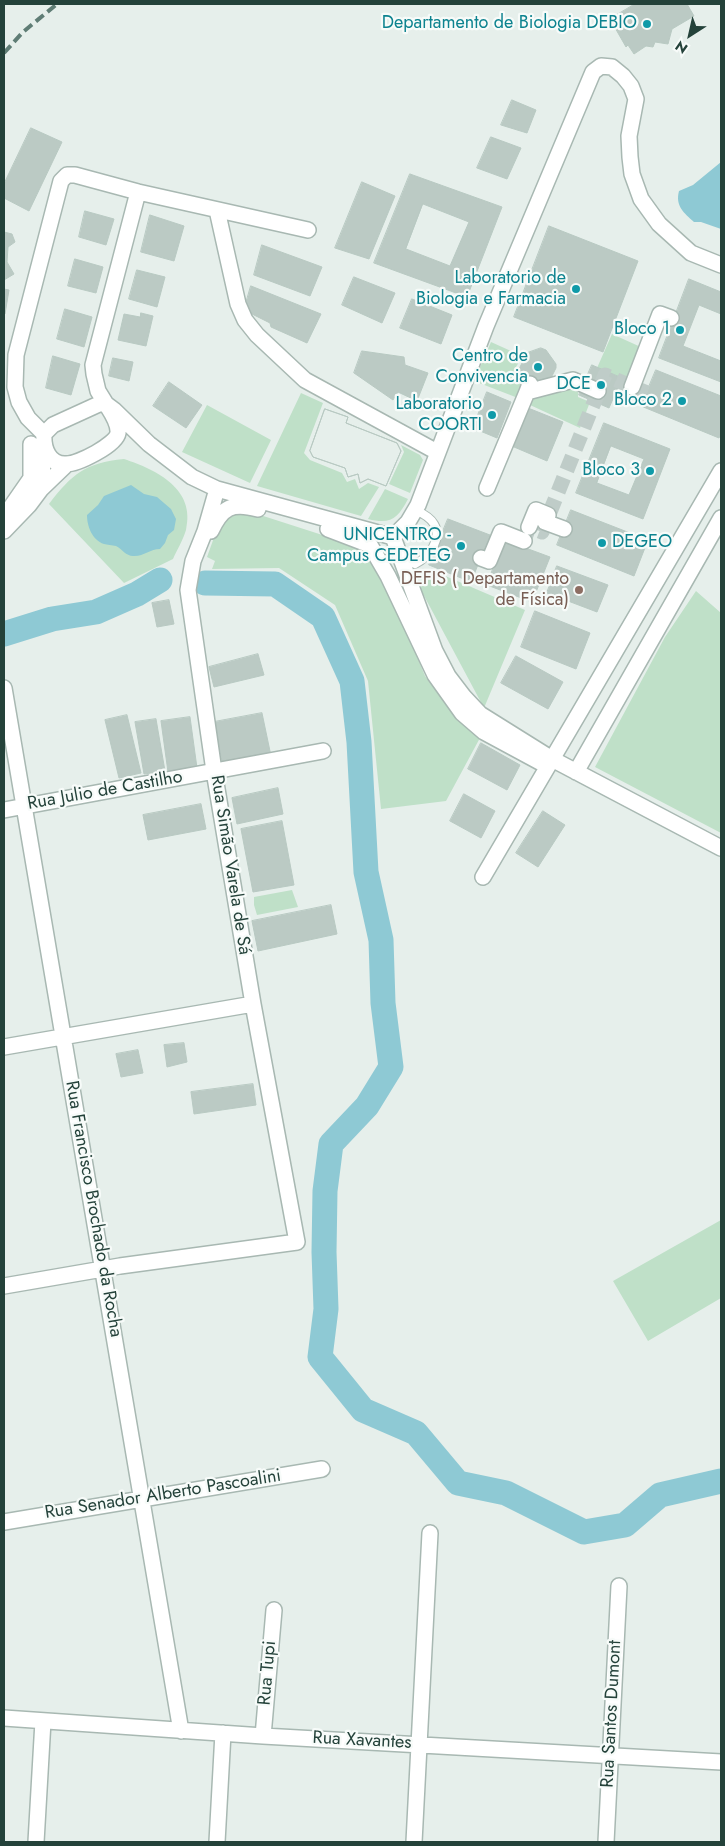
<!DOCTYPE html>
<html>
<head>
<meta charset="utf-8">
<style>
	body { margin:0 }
	#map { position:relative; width:725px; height:1846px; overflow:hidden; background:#e6efeb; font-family:Jost,sans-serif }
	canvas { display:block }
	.frame { position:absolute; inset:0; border:5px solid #24423a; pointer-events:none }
	.north { position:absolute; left:665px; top:10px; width:50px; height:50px; -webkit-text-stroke:4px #f7fbf9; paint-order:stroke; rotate:215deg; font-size:14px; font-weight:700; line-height:20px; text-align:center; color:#24423a }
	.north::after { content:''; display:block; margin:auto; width:18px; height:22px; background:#24423a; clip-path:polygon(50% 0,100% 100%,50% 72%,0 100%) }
</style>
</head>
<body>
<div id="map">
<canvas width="725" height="1846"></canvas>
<div class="frame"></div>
<div class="north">N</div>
</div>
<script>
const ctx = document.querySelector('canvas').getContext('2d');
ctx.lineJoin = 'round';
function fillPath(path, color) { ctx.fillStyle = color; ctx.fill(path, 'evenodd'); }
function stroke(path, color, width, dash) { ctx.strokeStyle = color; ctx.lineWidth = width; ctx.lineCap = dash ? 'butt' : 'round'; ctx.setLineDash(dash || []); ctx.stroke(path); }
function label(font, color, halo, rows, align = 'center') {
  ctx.font = font + ' Jost,sans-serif'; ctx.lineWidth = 4.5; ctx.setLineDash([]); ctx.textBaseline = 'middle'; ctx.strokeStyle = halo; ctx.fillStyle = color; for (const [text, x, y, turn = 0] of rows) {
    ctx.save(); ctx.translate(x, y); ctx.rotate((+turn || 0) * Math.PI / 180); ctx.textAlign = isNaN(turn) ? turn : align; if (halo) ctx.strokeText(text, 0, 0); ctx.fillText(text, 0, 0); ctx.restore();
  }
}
fillPath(new Path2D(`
	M612,334L643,348L629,381L597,368Z
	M491,342L522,356L514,371L523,384L518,398L474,381Z
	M564,384L578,392V397L590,402L580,428L530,405L537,393Z
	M301,393L323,403L304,453L310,460L342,473L347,482L355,479L359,489L368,483L379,487L361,516L257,486Z
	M207,405L271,440L250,483L182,452Z
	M401,445L420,455L423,460L410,493L389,484L404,452Z
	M124,459C157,470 196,489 186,530C183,540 177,550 173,559L124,583L49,504C72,474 85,463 124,459Z
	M385,489L408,499C398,518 391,525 368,519Z
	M240,510L254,513L369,550L384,576L425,676L456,716L481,736L446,801L381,809L368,681L335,605L279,568L212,569L215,561L207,557L216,532L225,515Z
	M429,569L525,610L484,708L414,577Z
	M696,591L721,613V833L595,767L665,637Z
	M292,890L298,907L257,915L254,905V897Z
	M721,1220V1298L648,1341L613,1281Z`), '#bfe0c8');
fillPath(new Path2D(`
	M721,162V229L701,222H694C684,213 675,206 679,191L693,185Z
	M131,485L144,494L157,497L171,509L176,519L174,530L168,535L165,543L160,549C150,549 143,557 133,556C126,556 122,549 116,546C112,545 107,545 104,544C92,540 87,526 87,515L98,505L104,496Z`), '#8ec9d4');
stroke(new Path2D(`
	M205,583L275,584L323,617L352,681L359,742L366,872L381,940L383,1003L391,1067L367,1106L331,1144L325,1191L324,1252L326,1309L320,1357L363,1410L416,1433L458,1483L506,1493L584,1532L625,1525L660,1495L721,1481
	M4,634L52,619L96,612L137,594L160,580`), '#8ec9d4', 25);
const building = new Path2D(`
	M635,4H687L694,16L672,29L668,44L655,42L653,47L646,46L634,54L628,45L626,47L610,19Z
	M512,100L536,110L527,133L501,125Z
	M31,128L62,142L29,211L4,198V184Z
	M491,137L521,148L507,179L477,168Z
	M410,174L502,207L467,297L374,263ZM423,204L469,222L450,266L406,249Z
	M362,182L395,196L369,259L335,248Z
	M85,211L114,219L106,245L79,237Z
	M150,215L184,226L174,261L141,252Z
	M549,226L638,261L603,352L514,317Z
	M4,232L12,234L15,242L8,247L7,262L14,274L4,280Z
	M262,245L322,267L310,296L254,275Z
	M75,259L103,267L96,293L68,286Z
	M137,270L165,277L157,307L129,299Z
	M354,277L395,293L382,323L342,305Z
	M689,279L721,292V314L699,305L683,346L721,361V382L659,358Z
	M251,286L321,314L307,343L271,327L270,323L244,310Z
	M4,289L9,290L5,314L4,313Z
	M412,299L452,315L441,344L400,328Z
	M65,309L92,317L84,347L57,339Z
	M141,313L153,316L146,346L118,340L124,314L140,317Z
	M541,348L546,350L556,364V368L549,382L527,383L518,371L527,353Z
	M362,351L404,357L405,365L428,373L417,401L398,392L393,400L354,373Z
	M53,356L80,364L71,395L46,388Z
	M113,358L133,362L129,381L109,376Z
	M592,365L622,378L609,408L579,395Z
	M656,370L721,396V433L719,438L641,406Z
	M169,382L202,405L186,428L153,406Z
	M487,392L511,402L497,438L473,428Z
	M523,406L563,422L547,461L507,444Z
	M325,409L348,417L346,423L397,443L401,451L386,486L368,479L360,483L358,474L348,477L345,468L313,457L310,451Z
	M325,409L348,417L346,423L397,443L401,451L386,486L368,479L360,483L358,474L348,477L345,468L313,457L310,451Z
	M604,423L670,449L643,519L576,493ZM611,446L644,459L629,495L597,483Z
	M571,510L648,540L634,576L557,545Z
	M448,519L490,535L471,582L429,565Z
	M504,540L550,557L532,602L487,585Z
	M557,566L608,585L597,612L547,593Z
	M169,600L174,624L157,627L152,603Z
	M535,611L590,633L576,669L521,647Z
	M258,654L264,675L214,687L209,667Z
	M516,656L563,682L548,709L501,683Z
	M262,713L271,756L223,766L214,722Z
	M127,715L141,773L119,778L105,720Z
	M190,717L197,768L168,772L161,721Z
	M156,719L165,771L144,774L135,722Z
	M481,743L520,765L507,790L468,769Z
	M278,788L283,814L237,824L232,798Z
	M464,794L495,811L481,838L450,821Z
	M201,804L206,829L148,840L143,815Z
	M543,811L565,825L538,867L516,853Z
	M282,821L294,885L253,892L241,829Z
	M331,905L337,934L258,951L252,921Z
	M184,1043L187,1062L167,1067L164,1045Z
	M138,1050L143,1073L121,1077L116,1054Z
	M253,1084L256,1105L194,1114L191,1092Z`);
fillPath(building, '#bbcac4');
stroke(building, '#b8c9c2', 1);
stroke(new Path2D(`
	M525,538L529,527L542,532L605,375L647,393`), '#bfccc8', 15, [15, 8]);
const lane = new Path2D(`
	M402,559L415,564C428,558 443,539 434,524C430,517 422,513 415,510`);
const street = new Path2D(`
	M138,192L93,365L94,374L98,391L106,404L114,410L149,444L192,477L217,489L393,537
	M217,210L238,304L245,320L257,335L305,380L437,452
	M530,384L527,392L573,380L598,391
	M632,387L660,314L671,318
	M99,404H106C111,412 119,423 118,433C116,445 78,464 66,464C49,465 43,448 44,434L53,425Z
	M44,434L28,418L19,402L15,387L16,355L61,181L67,175H75L138,192L308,230
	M487,488L527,392
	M41,489L44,449
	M4,517L31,478V444
	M545,522L564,529
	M529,527L536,510L548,515
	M328,529L370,545L388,576L435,675L462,713L484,732L547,766
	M4,531L29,505L41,489L67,464
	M211,531C222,507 232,502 258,509
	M393,537L408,522L418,505L486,326L593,72L601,66L612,67L623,76L631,86L636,99L629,136L630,157L632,174L641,199L659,224L691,253L721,265
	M393,537L435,651L448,676L464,697L480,714L552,759L721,848
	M481,558L489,561L501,532L524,541
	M4,688L181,1731
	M576,772L721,518
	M4,810L323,751
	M483,877L721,471
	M4,1047L253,1004
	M4,1286L120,1266L297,1242L253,1004L214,771L188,590L193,561L205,531L217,489
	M4,1522L322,1469
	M4,1718L263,1736L721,1762
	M263,1736L274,1610
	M36,1842L43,1721
	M217,1842L223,1733
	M414,1842L430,1533
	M606,1842L619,1586`);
stroke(lane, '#a8b8b2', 10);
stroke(street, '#a8b8b2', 18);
stroke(lane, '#fff', 8);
stroke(street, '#fff', 15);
stroke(new Path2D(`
	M4,53L23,32L57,4`), '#5f7d75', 4, [10, 5]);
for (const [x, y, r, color] of [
	[647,24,5,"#0f9aa8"],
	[576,289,5,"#0f9aa8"],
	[680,330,5,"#0f9aa8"],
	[538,367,5,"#0f9aa8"],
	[601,385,5,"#0f9aa8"],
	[682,401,5,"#0f9aa8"],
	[492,415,5,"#0f9aa8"],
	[650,471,5,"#0f9aa8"],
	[602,543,5,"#0f9aa8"],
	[461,546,5,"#0f9aa8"],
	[579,590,5,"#8d6e63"]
]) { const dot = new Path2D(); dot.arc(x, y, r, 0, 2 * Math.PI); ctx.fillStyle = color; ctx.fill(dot); stroke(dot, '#f7fbf9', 2); }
label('18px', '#0d838f', '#f7fbf9', [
	["Departamento de Biologia DEBIO",637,24],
	["Laboratorio de",566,279],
	["Biologia e Farmacia",566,300],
	["Bloco 1",670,330],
	["Centro de",528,357],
	["Convivencia",528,378],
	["DCE",591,385],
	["Bloco 2",672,401],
	["Laboratorio",482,405],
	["COORTI",482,426],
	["Bloco 3",640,471],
	["UNICENTRO -",451,536],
	["Campus CEDETEG",451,557],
	["DEGEO",612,543,"left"]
], 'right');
label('18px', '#785e54', '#f7fbf9', [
	["DEFIS ( Departamento",569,580],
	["de Física)",569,601]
], 'right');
label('18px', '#24423a', '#f7fbf9', [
	["Rua Julio de Castilho",105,791,-10],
	["Rua Simão Varela de Sá",230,865,81],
	["Rua Francisco Brochado da Rocha",93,1209,80],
	["Rua Senador Alberto Pascoalini",163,1495,-9],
	["Rua Tupi",268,1673,-85],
	["Rua Santos Dumont",612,1714,-87],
	["Rua Xavantes",362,1741,3]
]);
</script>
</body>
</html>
